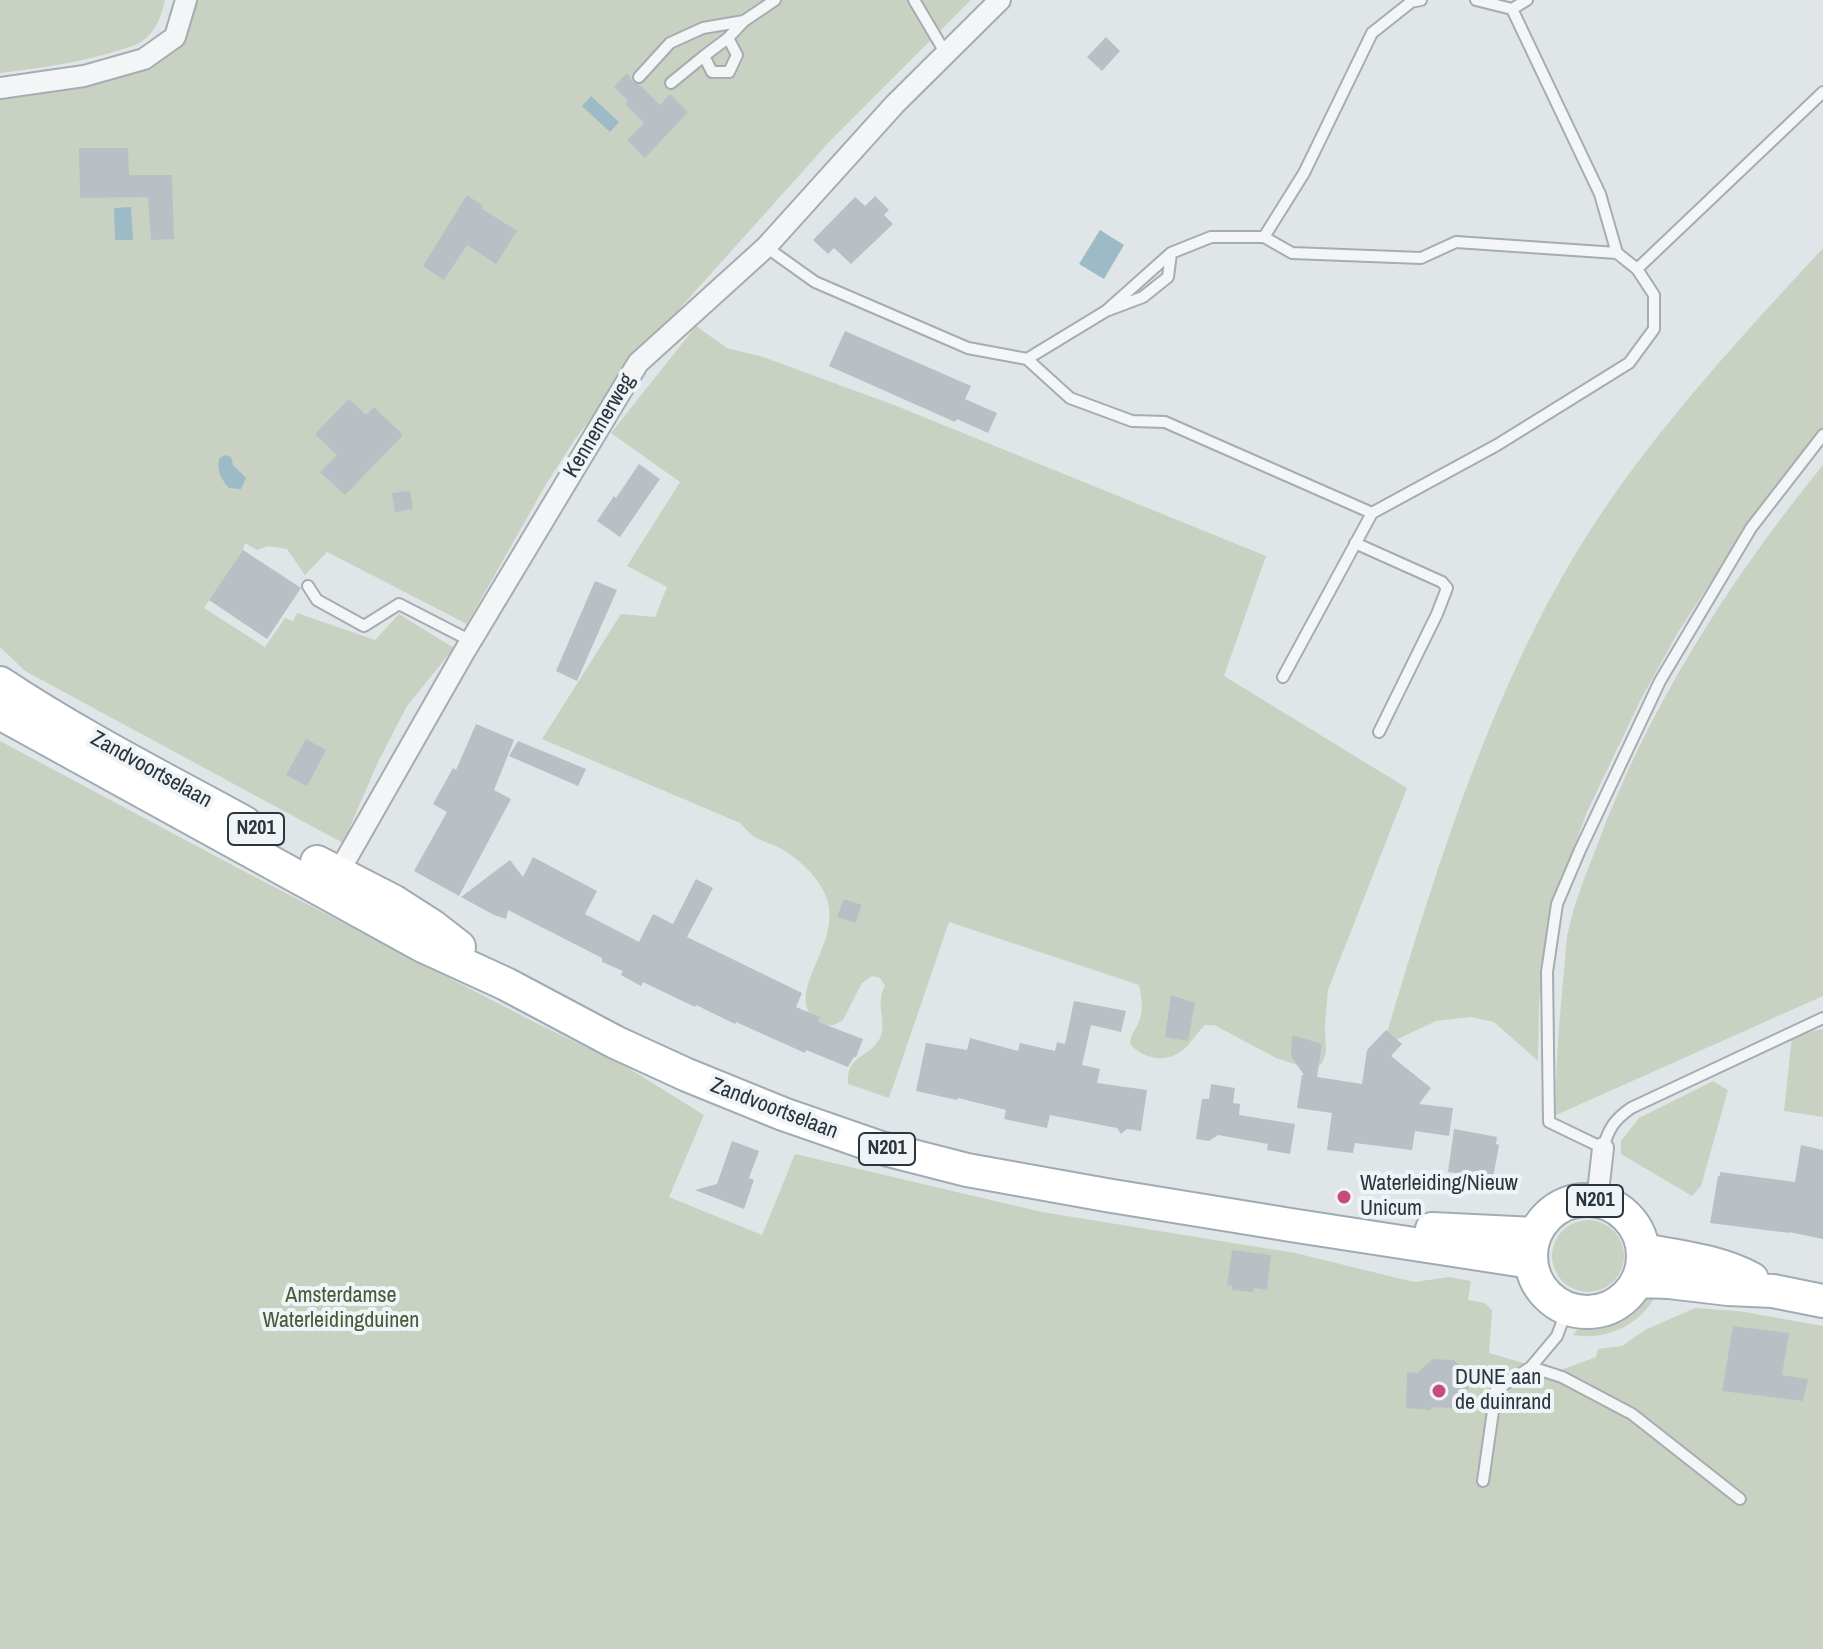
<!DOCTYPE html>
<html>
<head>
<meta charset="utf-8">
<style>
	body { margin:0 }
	canvas { display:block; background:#e0e5e8 }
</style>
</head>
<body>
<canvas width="1823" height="1649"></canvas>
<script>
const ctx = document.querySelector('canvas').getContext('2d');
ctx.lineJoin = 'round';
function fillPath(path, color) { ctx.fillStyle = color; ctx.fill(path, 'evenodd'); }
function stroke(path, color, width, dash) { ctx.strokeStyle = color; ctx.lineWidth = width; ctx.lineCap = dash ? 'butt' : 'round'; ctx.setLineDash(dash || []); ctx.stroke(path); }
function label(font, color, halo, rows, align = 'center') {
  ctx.font = font + ' "Archivo Narrow",sans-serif'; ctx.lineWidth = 8; ctx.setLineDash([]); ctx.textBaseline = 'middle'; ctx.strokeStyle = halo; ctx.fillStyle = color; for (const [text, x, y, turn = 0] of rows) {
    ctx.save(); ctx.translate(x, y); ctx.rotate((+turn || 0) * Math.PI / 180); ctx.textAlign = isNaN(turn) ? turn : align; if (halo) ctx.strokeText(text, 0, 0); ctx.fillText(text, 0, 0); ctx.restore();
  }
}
fillPath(new Path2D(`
	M0,0H165C161,17 156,32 141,42C136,45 129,47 123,49C84,62 41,68 0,73Z
	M185,0H971L830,141L664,326L575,439L545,486L467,624L327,552L305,575L287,549L268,546L257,550L245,543L243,550L204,608L265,647L285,618L293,621L297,613L375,640L399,614L454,648L407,706L378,762L343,843L25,671L0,647V94L159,51Z
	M1823,248V435L1788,477L1719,569L1677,634L1640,701L1587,812L1566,869L1550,926L1543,962L1539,1003L1538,1061L1494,1022L1471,1017L1436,1021L1383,1046C1436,870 1491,685 1591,529C1657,427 1741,337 1823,248Z
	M696,326L727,348L763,357L894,405L1266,556L1224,676L1407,788L1328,990L1325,1025L1326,1053L1322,1063L1315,1068L1303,1067L1276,1058L1214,1025H1205C1197,1033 1191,1043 1183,1050C1166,1064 1143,1059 1130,1044C1131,1035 1133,1033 1137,1026C1144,1012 1142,999 1139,985L949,922L889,1098L848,1084C846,1054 869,1059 880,1038C886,1025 879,1012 881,999C881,994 883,990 885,986L880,978L872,976L862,983L843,1020L834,1025L823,1026C816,1021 810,1017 807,1008C798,979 840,939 827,899C819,876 797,857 776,846C769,843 760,841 753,836C749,833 744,827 740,823L542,739L621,614L655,617L667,587L627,566L680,482L611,433Z
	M1823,465V996L1556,1115C1555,1071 1559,1025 1563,981C1565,965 1565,948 1568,932C1574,903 1586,874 1597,846C1648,707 1730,579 1823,465Z
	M0,741L234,866L534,1022L625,1066L704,1115L669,1197L762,1235L795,1154L1042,1212L1295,1253L1414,1282L1449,1277L1471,1281L1468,1300L1485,1303L1492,1310L1489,1353L1555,1372L1596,1357L1598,1349L1622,1346L1645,1330L1695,1308L1739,1311L1823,1326V1649H0Z
	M1823,1029V1117L1784,1111L1792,1036Z
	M1713,1081L1728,1090L1701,1186L1692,1196L1621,1154V1141L1639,1118Z
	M1552 1256a36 36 0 1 1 72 0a36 36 0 1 1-72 0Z
	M1658,1292C1642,1324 1608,1341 1573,1335L1582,1324L1612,1316L1638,1298L1647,1294Z`), '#c9d2c2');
fillPath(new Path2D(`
	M591,96L619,122L610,132L582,106Z
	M131,207L133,240H115L114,208Z
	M1100,230L1124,245L1104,279L1079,264Z
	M225,455L231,457L233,465L246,478L241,489L229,488C221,479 217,471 219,459Z`), '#9dbac7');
fillPath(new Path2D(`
	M1106,37L1120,51L1102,71L1087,57Z
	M627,73L633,82L640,85L660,105L670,94L688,112L645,158L627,140L644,123L625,104L628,101L614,87Z
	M79,148H128L129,175H172L174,239L151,240L148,197L80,198Z
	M467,195L483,206L481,208L517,231L496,264L467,245L444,280L423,266Z
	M875,196L889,210L884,215L893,224L851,264L834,248L828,254L813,240L855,197L865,206Z
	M845,331L971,386L965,399L997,413L988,433L957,419L955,422L829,366Z
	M349,399L366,415L374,407L403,435L345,495L320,472L337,455L315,434Z
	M639,464L660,479L620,537L597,521L614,496L616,498Z
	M410,491L413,509L395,512L392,493Z
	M243,550L301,588L267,639L209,600Z
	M595,581L617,590L577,681L556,671Z
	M476,724L514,740L494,790L511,799L459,896L414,871L447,812L433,804L453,768L456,770Z
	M306,739L326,750L307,786L286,775Z
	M518,741L586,769L578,786L509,756Z
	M533,857L597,891L585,914L639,942L653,914L673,924L696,879L713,888L687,937L802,993L796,1007L820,1017L818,1022L863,1039L856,1057H854L848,1067L806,1050L805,1053L736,1022L735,1024L696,1005L695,1007L643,982L641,986L621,975L623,971L602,962V958L508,910L506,919L494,915L461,897L510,860L523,877Z
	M844,899L862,905L855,923L837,917Z
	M1171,995L1195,1003L1188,1041L1165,1037Z
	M1074,1001L1126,1011L1121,1032L1091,1025L1082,1065L1100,1069L1097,1083L1147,1090L1141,1131L1127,1129L1121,1134L1117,1128L1050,1115L1047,1128L1004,1119L1006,1110L958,1098L957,1100L916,1091L926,1043L967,1050L970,1038L1018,1051L1020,1043L1055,1051L1057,1042L1065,1044Z
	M1386,1030L1402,1044L1391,1056L1431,1088L1419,1104L1453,1108L1449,1136L1415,1131L1412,1150L1355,1143L1353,1153L1327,1150L1332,1113L1297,1108L1302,1075H1304L1291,1056L1292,1035L1322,1044L1317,1077L1362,1084L1367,1050Z
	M1211,1084L1235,1088L1233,1103L1240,1104L1239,1115L1295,1124L1290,1154L1267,1150L1268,1144L1218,1135L1209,1141L1196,1139L1202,1099H1209Z
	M1454,1129L1497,1137L1496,1144L1499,1145L1493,1178L1448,1172Z
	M732,1141L759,1151L749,1178L754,1180L744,1209L695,1190L717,1184Z
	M1801,1145L1823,1150V1239L1789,1232V1233L1710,1223L1718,1176H1720V1172L1795,1182Z
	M1232,1250L1271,1255L1267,1290L1254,1288L1253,1292L1232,1290V1286L1227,1285Z
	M1733,1326L1789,1333L1782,1375L1808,1379L1803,1401L1722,1391Z
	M1433,1359L1454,1360L1468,1374V1393L1451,1408L1431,1407V1410L1406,1408L1407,1372L1417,1373Z`), '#b8bfc5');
const service = new Path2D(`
	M914,0L946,54
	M1476,0L1512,9L1527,0
	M744,21L775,0
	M639,77L670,43L703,28L744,21L728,38L704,56
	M671,83L704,56L712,72H729L737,55L728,38
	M1264,237L1304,173L1372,33L1411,2L1421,0
	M766,247L815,282L968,348L1027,359L1070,398L1132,421L1165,422L1372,513
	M1637,269L1823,92
	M1106,311L1171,253L1211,237H1264L1292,253L1421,258L1456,242L1617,253
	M1027,359L1106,311L1143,297L1168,277L1171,253
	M1823,435L1751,528L1660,681L1580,850L1557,904L1547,972L1549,1122L1603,1148C1609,1128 1614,1120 1631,1108L1823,1018
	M1355,543L1442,582L1447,588L1437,614L1379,732
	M308,586L317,600L364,626L399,604L471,641
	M1283,677L1372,513L1497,445L1629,363L1654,329V295L1637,269L1617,253L1600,194L1512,9
	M1531,1367L1562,1377L1632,1414L1740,1499
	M1483,1481L1496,1390L1531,1367L1557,1336L1567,1309`);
const minor = new Path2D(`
	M0,88L84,76L144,59L175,37L186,0
	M333,882L463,654L638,363L766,247L895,104L1000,0
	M1597,1201L1603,1148`);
const primary = new Path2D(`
	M0,683C78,735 163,778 245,823
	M0,713L423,946L506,984L615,1042L687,1075L783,1114L881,1148L967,1170L1106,1195L1297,1226L1531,1262
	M317,862L393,901L432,926L459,947
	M1531 1256a56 56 0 1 1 112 0a56 56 0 1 1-112 0Z
	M1432,1229L1535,1234
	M1643,1250C1679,1257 1720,1261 1752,1279
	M1638,1281L1669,1282L1728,1289L1773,1291L1823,1301`);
stroke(service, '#a5adb2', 14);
stroke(minor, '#a5adb2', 24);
stroke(primary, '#a0acb4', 36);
stroke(service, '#f3f5f7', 10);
stroke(minor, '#f3f5f7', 20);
stroke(primary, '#fff', 32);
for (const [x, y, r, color] of [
	[1344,1197,8,"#c84b78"],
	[1439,1391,8,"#c84b78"]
]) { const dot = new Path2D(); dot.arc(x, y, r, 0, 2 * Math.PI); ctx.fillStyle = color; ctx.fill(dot); stroke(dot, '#f0f4f6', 3); }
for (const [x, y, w] of [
	[256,829,56],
	[887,1149,56],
	[1595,1201,56]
]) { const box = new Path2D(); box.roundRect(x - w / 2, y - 16, w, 32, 6); ctx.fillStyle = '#f0f4f6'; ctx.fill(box); stroke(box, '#29363f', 2); }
label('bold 20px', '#29363f', null, [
	["N201",256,829],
	["N201",887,1149],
	["N201",1595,1201]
]);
label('22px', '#29363f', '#f0f4f6', [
	["Kennemerweg",600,426,-59],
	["Zandvoortselaan",151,770,29],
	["Zandvoortselaan",774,1109,21]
]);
label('22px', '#29363f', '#f0f4f6', [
	["Waterleiding/Nieuw",1360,1184],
	["Unicum",1360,1209],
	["DUNE aan",1455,1378],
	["de duinrand",1455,1403]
], 'left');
label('22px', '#455a37', '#f0f4f6', [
	["Amsterdamse",341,1296],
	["Waterleidingduinen",341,1321]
]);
</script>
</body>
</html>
